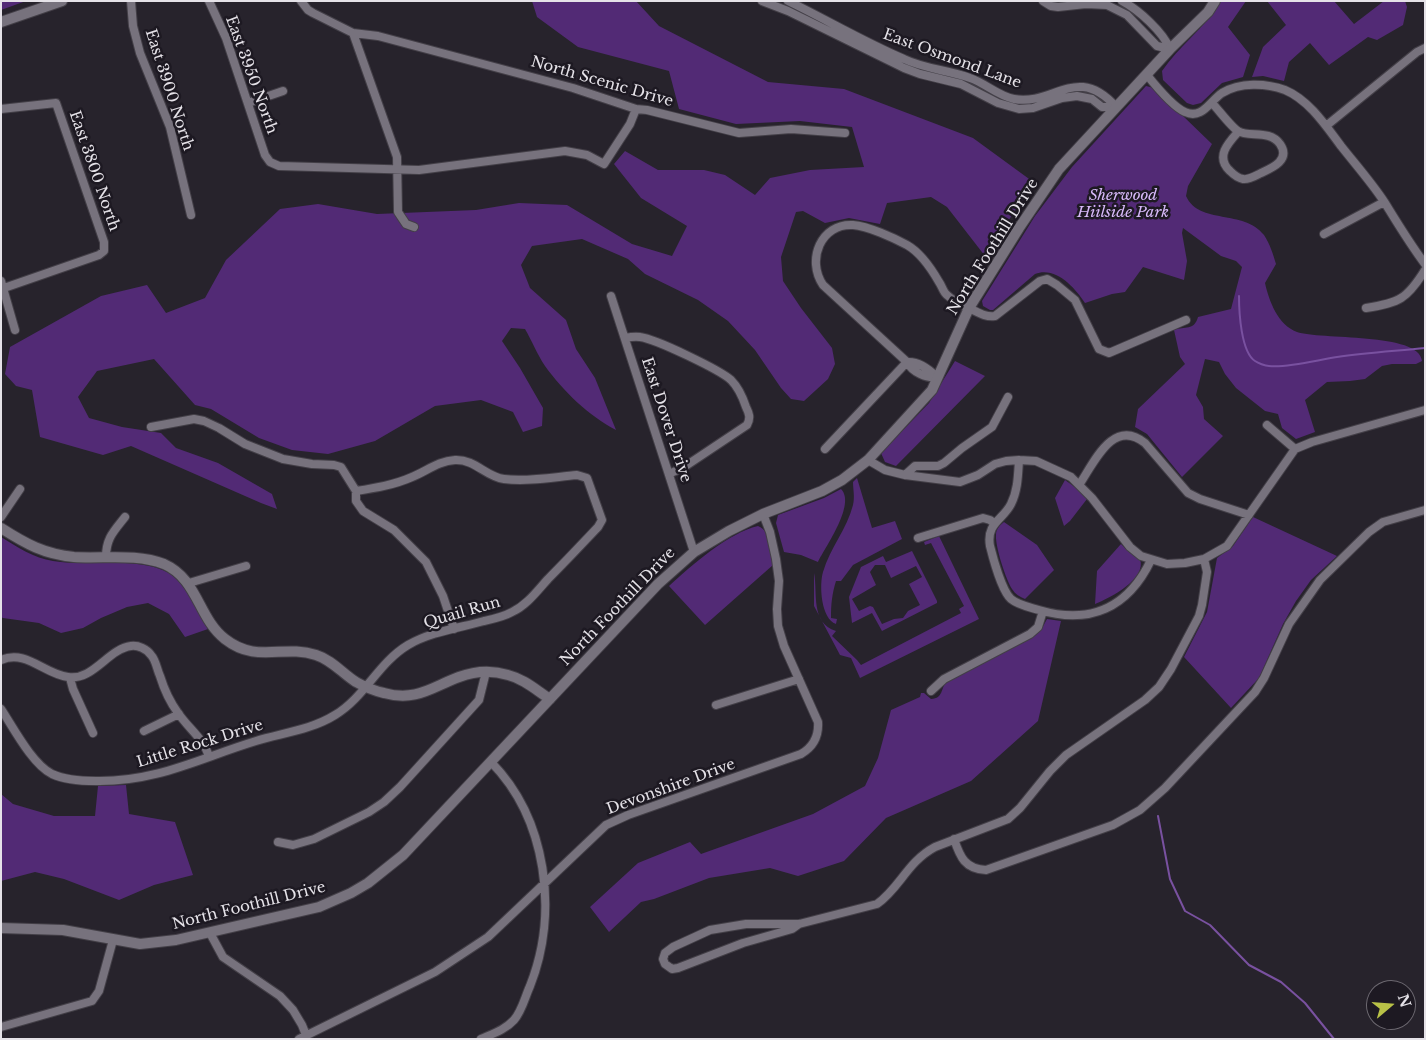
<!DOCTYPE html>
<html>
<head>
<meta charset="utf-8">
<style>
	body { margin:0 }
	#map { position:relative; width:1426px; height:1040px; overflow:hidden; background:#27232c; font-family:"Libre Baskerville",serif }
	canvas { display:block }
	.frame { position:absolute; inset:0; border:2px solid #e5e2e8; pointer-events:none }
	.north { position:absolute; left:1366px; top:980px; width:50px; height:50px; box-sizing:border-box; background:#1d1922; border:1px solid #6d6971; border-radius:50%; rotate:72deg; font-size:14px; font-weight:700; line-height:20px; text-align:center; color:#e5e2e8 }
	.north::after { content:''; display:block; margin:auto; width:18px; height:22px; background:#b8c147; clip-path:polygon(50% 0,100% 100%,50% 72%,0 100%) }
</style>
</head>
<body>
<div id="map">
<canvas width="1426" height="1040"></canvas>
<div class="frame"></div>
<div class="north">N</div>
</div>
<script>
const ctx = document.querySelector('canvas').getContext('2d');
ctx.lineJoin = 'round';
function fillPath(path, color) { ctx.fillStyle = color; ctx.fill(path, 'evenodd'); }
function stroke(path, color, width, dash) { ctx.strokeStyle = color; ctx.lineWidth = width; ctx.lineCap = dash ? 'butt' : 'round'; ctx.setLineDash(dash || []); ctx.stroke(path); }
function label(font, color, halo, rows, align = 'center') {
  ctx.font = font + ' "Libre Baskerville",serif'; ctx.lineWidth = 5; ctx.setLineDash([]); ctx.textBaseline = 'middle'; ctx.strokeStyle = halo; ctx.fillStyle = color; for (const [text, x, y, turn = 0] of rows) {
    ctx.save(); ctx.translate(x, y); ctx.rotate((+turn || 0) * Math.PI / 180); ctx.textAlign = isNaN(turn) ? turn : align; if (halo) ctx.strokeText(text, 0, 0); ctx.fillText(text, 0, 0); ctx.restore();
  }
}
fillPath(new Path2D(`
	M1,1H26L1,10Z
	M532,1H636L659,26L768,82L844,89L973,138L1036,184L1020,203L985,256L947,207L931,197L887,203L880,224L849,218L825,223L803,211L796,212L781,257L783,281L801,308L832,348L835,364L828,379L804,401L791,399L781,388L755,350L728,321L698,300L645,274L628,259L582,239L532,246L521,265L530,288L566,320L576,349L595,378L616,430C589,416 563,391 545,366C537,354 532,341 525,329L511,328L502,341L520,368L543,408L542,426L523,432L513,412L481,400L435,406L375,441L328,454L292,450L259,438L211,409L195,405L154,359L97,371L78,397L89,418L122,427L161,433L176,448L218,463L272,494L277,509L261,503L131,446L103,455L40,437L32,390L16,386L5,374L10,347L101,296L147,285L166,313L205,298L226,260L280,209L318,204L377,214L476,210L519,203L567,205L632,244L672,256L687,226L641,198L614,164L625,151L658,170H704L725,175L755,195L770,178L810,170L864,167L852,127L800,121L736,124L679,109L669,71L578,47L537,17Z
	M1221,1H1246L1228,27L1250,55L1243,77L1222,83L1201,103L1193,105L1187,103L1163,80L1162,71C1179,46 1205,28 1221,1Z
	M1267,1H1334L1354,24L1384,1H1405L1407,7L1403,25L1377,40L1368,37L1329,65L1310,43L1289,62L1284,81L1263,76L1252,77L1263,47L1286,25Z
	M1146,86L1154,88L1212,144L1188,186L1186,196C1199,225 1244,209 1264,235C1270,244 1273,254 1276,264L1265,283C1269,301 1278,325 1297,332C1319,340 1420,332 1422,361L1416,364H1392L1382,366L1365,379L1350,381L1327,382L1305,400L1315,432L1296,439L1282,428L1278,414L1265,411L1236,388L1225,374L1219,362L1205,359L1196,395L1203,407L1204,419L1223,436L1182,477L1147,434L1135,427L1138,409L1185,364L1180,357L1174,330C1185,326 1194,331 1198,317L1231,309L1242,267L1236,261L1221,256L1183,228L1182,233L1187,261L1184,280L1143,267L1125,292L1112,294L1085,303C1075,288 1056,266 1035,274L993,310H990L983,306L982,301L1035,216L1072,167Z
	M955,361L985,376L896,466L885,462L881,453L929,403Z
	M857,478L872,528L895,521L902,539L853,565L841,581H836C832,594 831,604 831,618L837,619L836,624C821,619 819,585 823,572C830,548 847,529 853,505C855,497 853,489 853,482Z
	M1065,480L1079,490L1087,499L1070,521L1064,526L1055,498Z
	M841,489C856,504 826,546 818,562L801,555L784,552L776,523L778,515L824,498Z
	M1253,517L1337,556L1311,580L1296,601L1283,624L1259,678L1231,708L1184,657L1207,612L1217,558L1233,546Z
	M1004,522L1037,545L1054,570L1025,599C1020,597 1015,594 1012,589C1006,580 995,546 996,535C996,529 1000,525 1004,522Z
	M758,526C772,532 771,552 773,565L705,625L669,586C692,565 728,533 758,526Z
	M939,536L979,619L860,678L851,658L840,655L814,606V573C818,592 810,623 836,631L832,636L857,660L861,665L961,613L959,609L964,606L931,543L925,545L924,542Z
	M1,537C17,547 34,558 53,561C89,567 137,556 169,573C184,581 200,615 208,629L185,637L169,614L148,603L127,607L101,618L83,628L61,633L39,623L3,618L1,617Z
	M1121,544L1129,552L1140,559C1147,579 1110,598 1095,604L1097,571Z
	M912,551L937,601V603L882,631L872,613L852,623L849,597L861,567L883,556L886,562ZM875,565H885L891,578L916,566L922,577L909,584L920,605L908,611L903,618L894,619L882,624L873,607L870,606L859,611L852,599L876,585L870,572Z
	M1047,619L1061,621L1038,721L971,781L886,818L844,861L798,876L770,868L709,878L654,899L641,902L609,932L590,907L638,863L690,842L701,854L813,814L865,786L878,758L891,710L920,697L921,693H924L931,699C944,698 940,689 947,681L1032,636L1041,630Z
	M126,785L129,814L175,822L193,875L154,885L119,900L64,879L35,872L1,881V794L13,804L54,816H95L98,786Z`), '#522a75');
stroke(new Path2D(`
	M1239,296C1239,312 1241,352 1255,361C1258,363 1265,366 1269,366C1289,368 1317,360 1337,357C1366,353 1396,351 1425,348
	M1158,816L1170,879L1185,911L1210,925L1249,965L1281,982L1305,1003L1334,1039`), '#7951a0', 2);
const minor = new Path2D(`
	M131,1L133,26L140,53L170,127L191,215
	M209,1L226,38L265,155L270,162L279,166L419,170L565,151L587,155L604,164L630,124L636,109
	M301,1L308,10L313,13L353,33L378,36L573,88L636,109L647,110L739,133L791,129L845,133
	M762,1L788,11L904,68L920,74L961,84L998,103L1019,109L1033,108L1062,98L1077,96L1092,99L1102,107H1116C1077,63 1054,106 1014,99C998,96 985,83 970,78C948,70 925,69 904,59C864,42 827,20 788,1
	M1043,1L1051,6L1058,7L1086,4L1107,5L1127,15L1157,46L1170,49C1163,32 1139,10 1122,1
	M353,33L397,157L398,212L406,224L414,227
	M1147,75C1155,85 1173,107 1185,112C1202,120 1210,101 1222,93C1240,82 1266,83 1285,90C1309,100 1326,126 1341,146C1356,165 1372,183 1385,203C1398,224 1410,244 1425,264
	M248,103L283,91
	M1212,103C1218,109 1231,127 1238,131C1249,138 1269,129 1280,144C1291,160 1272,168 1261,173C1255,176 1249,180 1243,179C1237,178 1233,174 1230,171C1215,157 1228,143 1238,132
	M1,109L56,103L104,242V251L99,255L4,288
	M1326,126L1417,52L1425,48
	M1324,234L1384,202
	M1,281L15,330
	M611,296L694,552
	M1366,308C1399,303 1407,299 1425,270
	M625,338C630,337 635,336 640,337C656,339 720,370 731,380C738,387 743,398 746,407C749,413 751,418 747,425L684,467L669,474
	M907,362C919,361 930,370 937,377
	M937,377C927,379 912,372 907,362L823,285C806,260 821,223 853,225C868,226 894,238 907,245C921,253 931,268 939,282C942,286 943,292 947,295C954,302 964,306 973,310C981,314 986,317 995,316L1040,281L1047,279L1057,285L1075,300L1099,349L1109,353L1186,320
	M1267,425L1295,449
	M151,427L194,419L204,421L219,428L245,444L283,459L312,464L334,465L341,467L356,491
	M825,449L907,362
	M868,460L885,470L905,475L960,482L978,475L995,464L1006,461L1019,460L1036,461L1071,477L1092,498L1130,547L1141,556L1167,564L1185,563L1204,559L1227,546L1295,449L1312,442L1425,410
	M1019,460C1018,475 1018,490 1011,504C1003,520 986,523 990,546C993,558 1002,591 1011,599C1018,605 1029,607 1039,610C1090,625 1128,608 1151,560
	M905,475L915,466H938L944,463L962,448L992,427L1008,397
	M1079,485C1094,463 1113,417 1145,443L1188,493L1200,499L1249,515
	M356,491V501L363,511L394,530L426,562L443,596L454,629
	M1,517L20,489
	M918,538L983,518L990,520L994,523
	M106,557C106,538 114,531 125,517
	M189,583L246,566
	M1,660C26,649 44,674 68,677C93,681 108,649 131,646C138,645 147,649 151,655C156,660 157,670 160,676C164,689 170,702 178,713C189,729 203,738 209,756
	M70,678L73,689L93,733
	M931,691L944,679L1030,634L1038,627L1043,611
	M716,705L799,679
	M1,709C13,727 32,764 52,774C65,780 82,781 96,781C157,782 200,758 256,741C282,733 311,730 335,715C365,697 378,663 408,645C430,632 459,628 484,621C493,619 503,617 512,612C527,605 537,591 548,579C565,562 581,545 598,527L602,520L587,478L577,475C554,477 528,482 504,479C486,477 475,459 455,460C438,461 427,471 412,477C394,485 375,488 356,491
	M144,731L179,714
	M954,839C960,857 965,869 986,870L1113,825L1140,810L1165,788L1255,692L1264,678L1289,624L1320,580L1369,532L1383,522L1425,510
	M278,842L293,845L314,839L369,812L384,802L400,787L479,700L486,672
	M799,924L792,929L743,943L678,968L672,969L665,964L663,959L665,953L673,947L710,930L746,924H799L877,904C900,888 907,862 935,847L1008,819L1020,808L1050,771L1066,755L1145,700L1159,687L1171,669L1199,616L1202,605L1207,572L1204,559
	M210,933L223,957L280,996L293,1010L302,1025L306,1035
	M1,1027L92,1001L99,991L113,940
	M299,1039L435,972L488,937L606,825L628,815L801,754C813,747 819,737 818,722L784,646L778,626L777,609L779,581L776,559L770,532L763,514
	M481,1039C492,1034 505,1030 514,1020C522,1011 525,997 530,986C559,913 547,819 491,762`);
const tertiary = new Path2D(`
	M1,22L62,1
	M1,528C26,544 44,554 74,557C103,559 136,553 164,564C198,579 198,618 225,639C257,664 283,644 316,655C332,660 342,673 356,682C365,687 375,691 384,693C416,702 432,687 459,677C475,671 492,670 508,675C524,679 536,690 550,699
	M1,928L63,930L140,944L176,940L319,907L351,893L368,883L403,855L658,584L694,552L729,531L763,514L822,491L842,480L868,460L932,390L969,308L1019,228L1059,169L1170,49L1208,12L1215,1`);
stroke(minor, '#433f47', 10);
stroke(tertiary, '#433f47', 12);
stroke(minor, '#77727d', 8);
stroke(tertiary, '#77727d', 10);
label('15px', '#e5e2e8', '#1d1922', [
	["East Osmond Lane",952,59,20],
	["East 3950 North",251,75,70],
	["North Scenic Drive",602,82,16],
	["East 3900 North",169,90,72],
	["East 3800 North",94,171,71],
	["North Foothill Drive",993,247,-58],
	["East Dover Drive",666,420,72],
	["North Foothill Drive",618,607,-46],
	["Quail Run",462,613,-16],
	["Little Rock Drive",200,744,-17],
	["Devonshire Drive",671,787,-20],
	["North Foothill Drive",249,906,-14]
]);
label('italic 15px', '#d7b9f9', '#1d1922', [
	["Sherwood",1123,196],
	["Hiilside Park",1123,213]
]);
</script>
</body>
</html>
